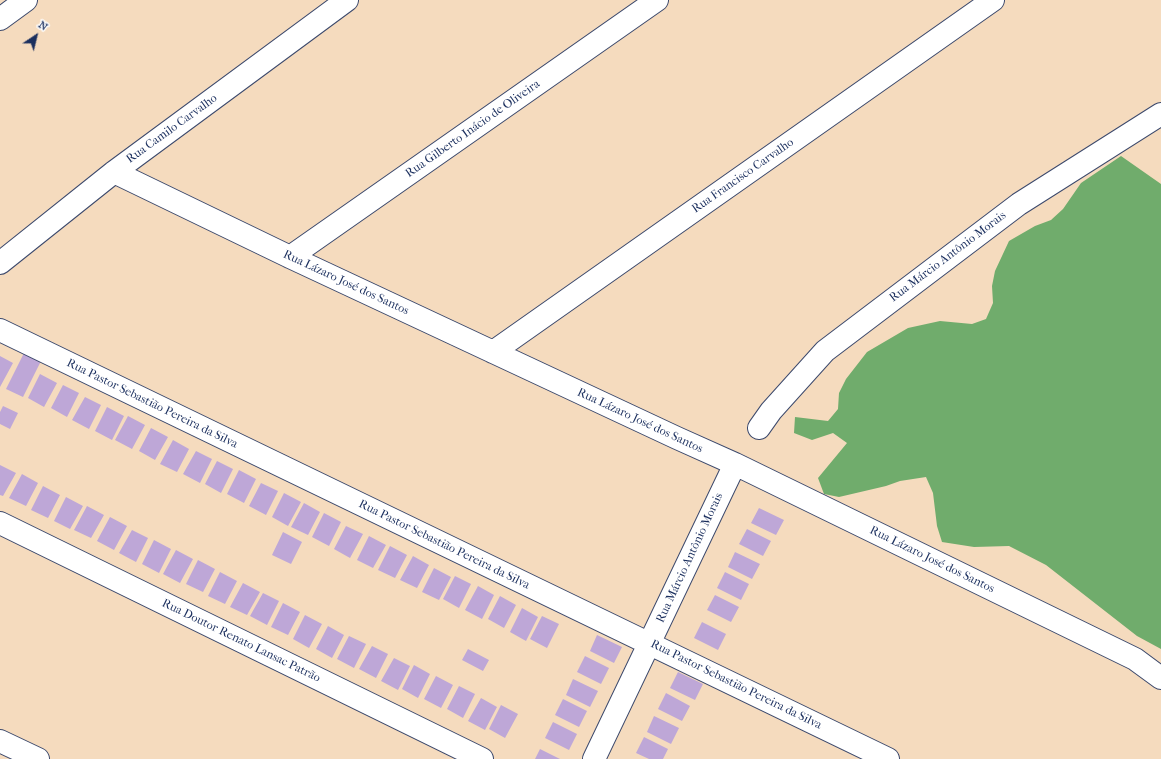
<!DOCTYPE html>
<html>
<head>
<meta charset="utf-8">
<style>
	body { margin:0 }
	#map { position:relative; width:1161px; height:759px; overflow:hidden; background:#f5dbbe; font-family:"IM FELL French Canon",serif }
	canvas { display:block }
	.north { position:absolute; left:16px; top:16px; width:40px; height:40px; -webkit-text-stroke:3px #fff; paint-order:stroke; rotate:35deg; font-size:11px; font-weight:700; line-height:16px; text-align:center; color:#1b2f5e }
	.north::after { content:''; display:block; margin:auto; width:14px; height:18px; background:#1b2f5e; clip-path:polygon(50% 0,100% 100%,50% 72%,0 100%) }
</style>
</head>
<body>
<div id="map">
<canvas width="1161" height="759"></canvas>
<div class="north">N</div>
</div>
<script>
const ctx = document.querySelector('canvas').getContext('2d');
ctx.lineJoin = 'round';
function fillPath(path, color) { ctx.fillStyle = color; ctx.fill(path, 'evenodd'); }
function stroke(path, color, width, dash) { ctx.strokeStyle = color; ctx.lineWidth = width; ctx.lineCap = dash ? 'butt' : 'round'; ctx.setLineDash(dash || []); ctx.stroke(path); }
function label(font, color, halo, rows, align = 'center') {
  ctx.font = font + ' "IM FELL French Canon",serif'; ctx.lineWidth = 4; ctx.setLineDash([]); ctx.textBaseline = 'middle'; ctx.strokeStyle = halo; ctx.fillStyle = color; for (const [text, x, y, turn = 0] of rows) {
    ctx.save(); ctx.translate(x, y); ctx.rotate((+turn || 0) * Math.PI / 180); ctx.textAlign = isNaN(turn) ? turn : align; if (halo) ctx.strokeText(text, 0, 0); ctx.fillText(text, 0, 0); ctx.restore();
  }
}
fillPath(new Path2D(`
	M1121,156L1161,184V649L1137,636L1046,565L1009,546L974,547L942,542L937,526L933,493L926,477L900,481L886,486L839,497L824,494L818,478L847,443L833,433L812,440L794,433L795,417L828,421L838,409L839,393L846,379L867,352L908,328L940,321L972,324L986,319L993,303L992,286L995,271L1009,241L1035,226L1051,220L1063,209L1081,183Z`), '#70ac6c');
fillPath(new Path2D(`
	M24,353L41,361L23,397L6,389Z
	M0,356L13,363L0,387Z
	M40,374L57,383L44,407L28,398Z
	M63,385L79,393L67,417L51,408Z
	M85,397L101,405L89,429L72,420Z
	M3,406L18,413L10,429L0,424V412Z
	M107,407L124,416L112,440L95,431Z
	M128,416L145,425L132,449L115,440Z
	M151,428L168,437L155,460L139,451Z
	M173,440L189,449L177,472L160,464Z
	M196,451L212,459L200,483L183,474Z
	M217,461L233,469L221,493L205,484Z
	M0,465L16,473L3,496L0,495Z
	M239,470L256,479L244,503L227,494Z
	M22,474L38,483L26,506L9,498Z
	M261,483L278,491L266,515L249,506Z
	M43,486L60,495L48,518L31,510Z
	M284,493L301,502L288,526L272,517Z
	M66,497L83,506L70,529L54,521Z
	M304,503L320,512L308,535L291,527Z
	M87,506L104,515L91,538L74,530Z
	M759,508L784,520L776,535L751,523Z
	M324,513L341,522L329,546L312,537Z
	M110,517L127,526L114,550L97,541Z
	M346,526L363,534L350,558L334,549Z
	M747,529L771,541L763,556L739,544Z
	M132,530L148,538L136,562L119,553Z
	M283,532L302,542L291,564L272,555Z
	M369,536L386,545L373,568L357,560Z
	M154,540L171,549L159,573L142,564Z
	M390,546L407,555L395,578L378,570Z
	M176,550L193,559L180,583L163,574Z
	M735,552L760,564L752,579L728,567Z
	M413,556L429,565L417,588L400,580Z
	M198,560L215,569L203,592L186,584Z
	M434,568L451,577L439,600L422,592Z
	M220,572L237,581L225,604L208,596Z
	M725,572L749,584L741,600L717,588Z
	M455,576L471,584L459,608L443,599Z
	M243,583L260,592L247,615L230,607Z
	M478,586L494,595L482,619L465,610Z
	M263,593L279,601L267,625L250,616Z
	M715,595L739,607L731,622L707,610Z
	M500,596L516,605L504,628L488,619Z
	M283,603L300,612L288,635L271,627Z
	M522,608L538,617L526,641L510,632Z
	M305,615L322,624L309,648L293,639Z
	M542,616L559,624L547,648L530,639Z
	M702,622L726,634L718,650L694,638Z
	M328,626L344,635L332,658L316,649Z
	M597,635L622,647L614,663L590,651Z
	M349,636L366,644L354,668L337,659Z
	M372,646L388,654L376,678L359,669Z
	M468,649L489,660L483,671L462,660Z
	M585,656L609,668L601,684L577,672Z
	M394,658L410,666L398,690L381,681Z
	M414,665L430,674L418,698L402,689Z
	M678,672L703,684L695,700L670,688Z
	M436,676L453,685L441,708L424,699Z
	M573,679L598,691L590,707L566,695Z
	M459,686L475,694L463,718L447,709Z
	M666,693L690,706L682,721L658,709Z
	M481,698L497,707L485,730L468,721Z
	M563,699L587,711L579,727L555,715Z
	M501,705L518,714L505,738L489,729Z
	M654,716L679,728L671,744L647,732Z
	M553,722L577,734L569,750L545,738Z
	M644,737L668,749L663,759H649L636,753Z
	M540,749L560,759H535Z`), '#bea7d7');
const minor = new Path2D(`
	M114,172L290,257L677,438L735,464L1135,659L1161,678
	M290,257L657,0
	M0,263L114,172L347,0
	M0,330L888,759
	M493,352L993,0
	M759,428L771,411L825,351L1019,204L1161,114
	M0,523L482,759
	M0,741L38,759
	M594,759L735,464`);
const tertiary = new Path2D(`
	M0,19L26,0`);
stroke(minor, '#3c496c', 24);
stroke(tertiary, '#3c496c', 24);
stroke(minor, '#fff', 22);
stroke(tertiary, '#fff', 22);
label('12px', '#1b2f5e', '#fff', [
	["Rua Camilo Carvalho",172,129,-36],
	["Rua Gilberto Inácio de Oliveira",473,129,-35],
	["Rua Francisco Carvalho",743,176,-35],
	["Rua Márcio Antônio Morais",948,257,-37],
	["Rua Lázaro José dos Santos",346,283,25],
	["Rua Pastor Sebastião Pereira da Silva",152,404,26],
	["Rua Lázaro José dos Santos",640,421,25],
	["Rua Pastor Sebastião Pereira da Silva",444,545,26],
	["Rua Márcio Antônio Morais",690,558,-65],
	["Rua Lázaro José dos Santos",932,560,26],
	["Rua Doutor Renato Lansac Patrão",241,641,26],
	["Rua Pastor Sebastião Pereira da Silva",736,685,26]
]);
</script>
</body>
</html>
